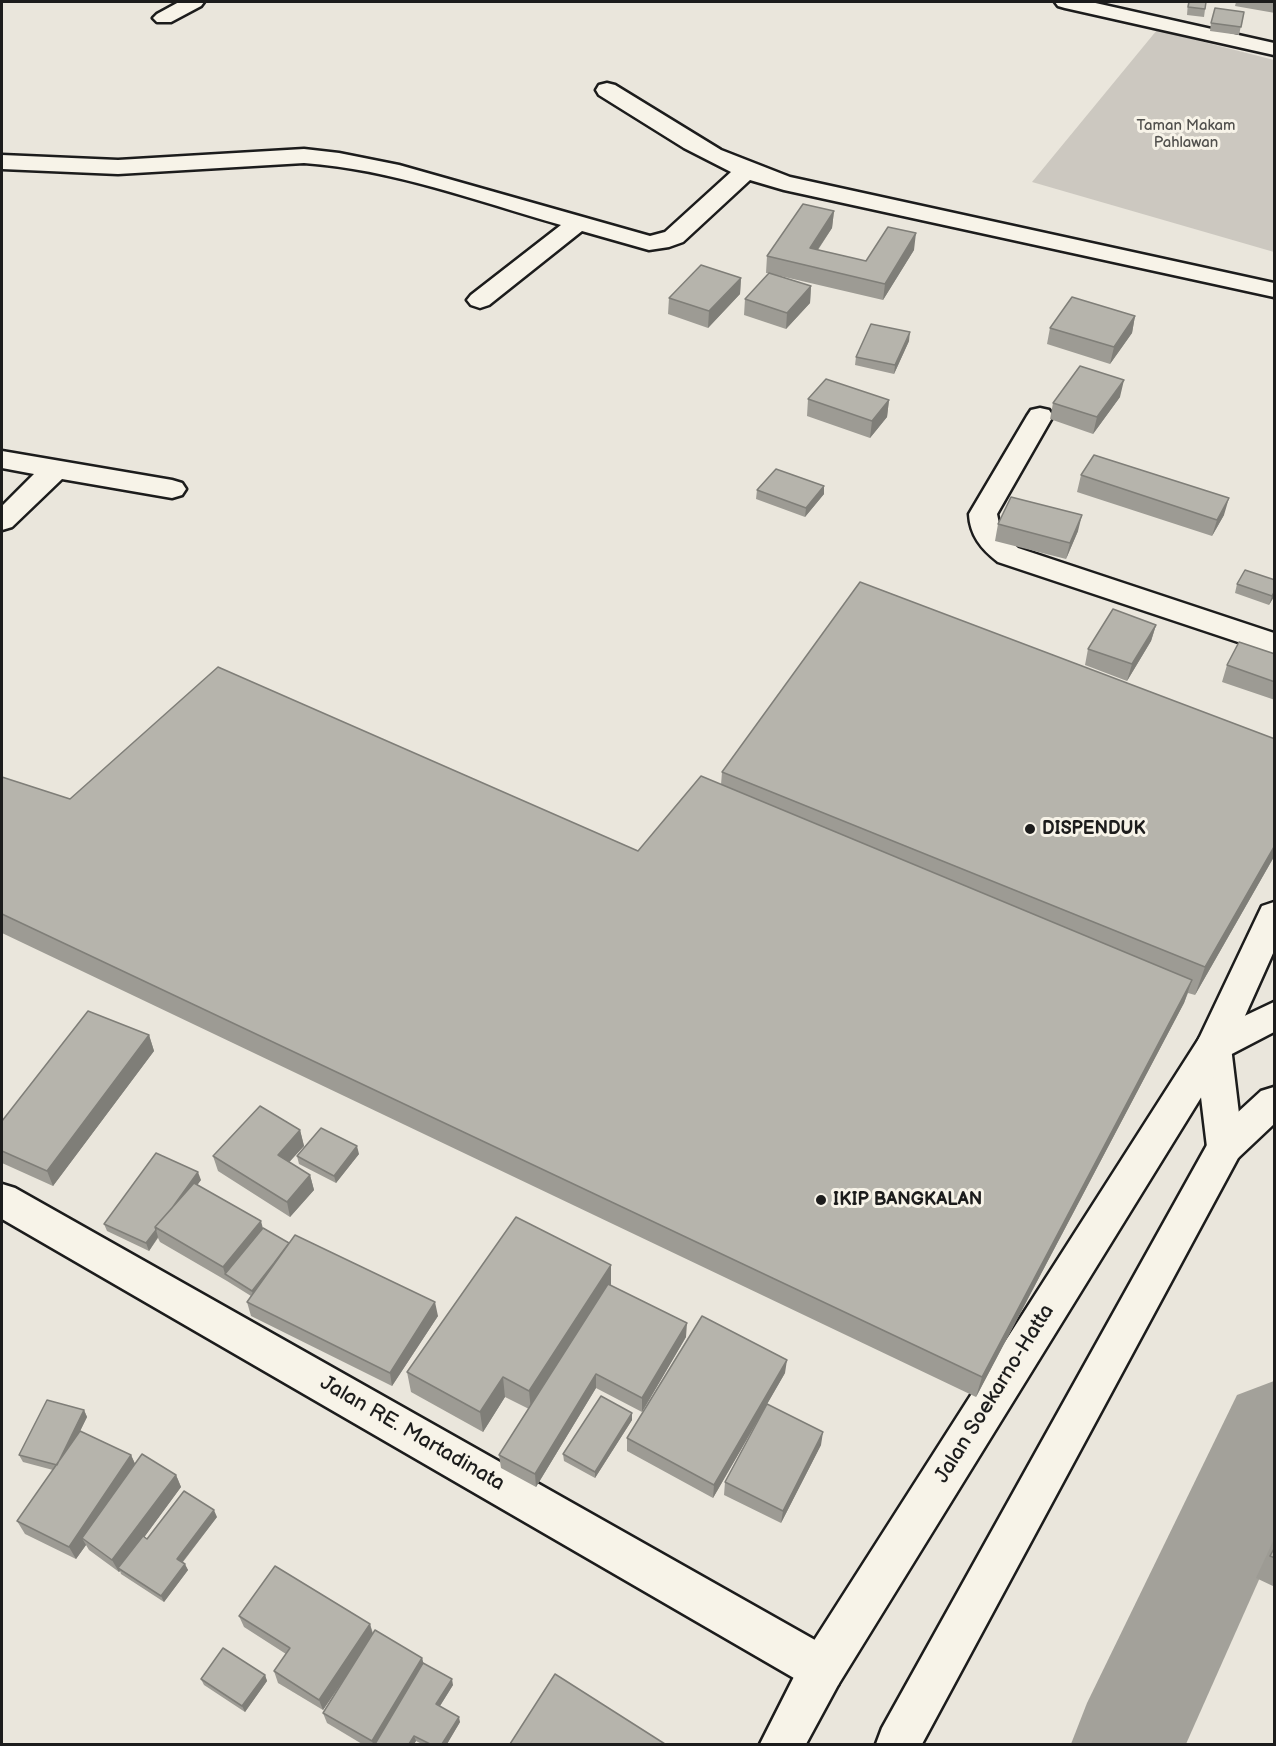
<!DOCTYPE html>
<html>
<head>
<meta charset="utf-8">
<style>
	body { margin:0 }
	#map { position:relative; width:1276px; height:1746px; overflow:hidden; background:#eae6dc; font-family:"Balsamiq Sans",sans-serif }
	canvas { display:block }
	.frame { position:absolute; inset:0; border:3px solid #1c1c1c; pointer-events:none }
</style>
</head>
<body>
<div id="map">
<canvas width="1276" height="1746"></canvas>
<div class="frame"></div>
</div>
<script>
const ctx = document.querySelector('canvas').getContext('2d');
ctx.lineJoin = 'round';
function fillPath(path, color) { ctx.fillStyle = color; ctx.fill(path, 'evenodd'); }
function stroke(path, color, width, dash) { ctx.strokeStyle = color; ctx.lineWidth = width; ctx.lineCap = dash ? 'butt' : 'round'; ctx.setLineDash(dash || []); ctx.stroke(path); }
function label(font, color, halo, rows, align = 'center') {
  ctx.font = font + ' "Balsamiq Sans",sans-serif'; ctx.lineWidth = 6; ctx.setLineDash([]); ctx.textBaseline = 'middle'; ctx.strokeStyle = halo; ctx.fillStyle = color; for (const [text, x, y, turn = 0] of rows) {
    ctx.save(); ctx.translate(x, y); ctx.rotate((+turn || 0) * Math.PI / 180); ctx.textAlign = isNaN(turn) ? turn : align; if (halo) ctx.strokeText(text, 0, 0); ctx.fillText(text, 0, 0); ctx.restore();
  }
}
fillPath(new Path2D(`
	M1157,30L1274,60V252L1032,182Z`), '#ccc8c0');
fillPath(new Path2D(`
	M1274,1381V1546L1186,1744H1071L1087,1703L1237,1395Z`), '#a3a19a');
const minor = new Path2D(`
	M179,2H204L201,6L171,22H157L153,18L157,14Z
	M1055,2H1091L1274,43V55L1065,8L1058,6Z
	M607,83L615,85L721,150L790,177L1274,283V297L784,190L750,180L683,242L669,247L649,250L582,231L489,305L480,308L471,305L467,300L471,295L561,225C477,201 391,169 304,163L118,174L2,169V155L118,160L304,149L339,153L399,165L650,236L665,232L731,172L684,148L599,95L596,90L599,85Z
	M1040,408L1049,410L1053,416L997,514L1001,533L1018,548L1274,633V654L998,562C981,549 970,535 969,514L1027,416L1031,410Z
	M2,451L172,480L182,483L186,489L182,495L172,498L62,479L12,527L2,530V506L34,474L2,468Z`);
const major = new Path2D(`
	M1274,902V951L1231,1047L1243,1147L1238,1158L1225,1163L1212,1158L1207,1147L1195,1047L1262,906Z
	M2,1184L15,1188L838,1653L844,1669L838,1685L822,1691L806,1685L2,1219Z`);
const highway = new Path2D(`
	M1274,1002V1032L1226,1057L838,1685L806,1744H760L806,1653L1200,1037Z
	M1274,1087V1124L1238,1158L922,1744H876L882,1728L1212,1136L1261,1091Z`);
stroke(minor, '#1c1c1c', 5);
stroke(major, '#1c1c1c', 5);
stroke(highway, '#1c1c1c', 5);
fillPath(minor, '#f7f3e8');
fillPath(major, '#f7f3e8');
fillPath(highway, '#f7f3e8');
fillPath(new Path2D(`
	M1188,2H1206L1204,17L1187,15Z
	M1236,2H1275V13L1235,6Z
	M1244,12L1239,35L1210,31L1211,23Z
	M834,211L832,228L818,250L866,261L914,250L883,300L776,275L811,286L810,303L786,329L744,315L745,299L769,273H766L767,256Z
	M741,278L740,294L708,328L668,314L669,298Z
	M1135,316L1132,333L1110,364L1047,344L1050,328Z
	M909,341L894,374L855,365L856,357Z
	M1120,397L1093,434L1050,419L1053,403Z
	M808,399L889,400L887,417L870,438L807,416Z
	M1081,475L1224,515L1212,536L1077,492Z
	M757,490L824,494L805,517L756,499Z
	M998,524L1078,531L1066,559L995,541Z
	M1275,580V595L1269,605L1235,593L1237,584Z
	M1156,625L1151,641L1127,681L1085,665L1088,649Z
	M1275,654V700L1222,682L1227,665Z
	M1275,739V855L1195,995L1188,993L1184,1003L976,1397L2,933V777L70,799L638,851L721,785L722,772Z
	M149,1035L154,1051L53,1186L2,1163V1121Z
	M300,1130L304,1146L289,1162L310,1175L314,1190L290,1217L218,1171L213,1156Z
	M359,1154L336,1183L299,1164L297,1156Z
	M201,1180L197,1185L263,1228L289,1243L438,1316L392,1386L251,1316L247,1302L251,1296L227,1281L160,1242L158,1238L149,1251L107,1231L104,1224Z
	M611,1286L686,1337L642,1412L596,1388L536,1487L501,1468L499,1455L529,1409L505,1397L483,1432L411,1392L407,1372Z
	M785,1373L767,1404L821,1445L781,1523L724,1495L725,1482L760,1417L713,1498L627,1451V1438Z
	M84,1410L87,1417L80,1431L131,1455L135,1464L176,1475L181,1487L144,1537L147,1539L217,1517L183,1562L188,1570L164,1602L121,1574L120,1571L119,1572L89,1550L86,1545L76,1559L25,1534L17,1521L53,1470L23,1462L19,1455Z
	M632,1413V1420L595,1478L564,1461L563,1454Z
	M1275,1537V1587L1256,1578Z
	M239,1616L370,1624L373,1633L422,1658L423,1663L453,1685L440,1706L460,1722L447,1744H422L416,1741L414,1744H362L327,1723L323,1713L341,1684L323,1710L278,1683L274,1671L286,1654L244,1627Z
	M265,1675L267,1681L245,1712L204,1685L201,1679Z`), '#9d9b94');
fillPath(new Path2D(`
	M834,211L832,228L808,264L810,248Z
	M916,233L914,250L883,300L885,284Z
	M741,278L740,294L708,328L709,311Z
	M811,286L810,303L786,329L787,313Z
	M1135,316L1132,333L1110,364L1114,347Z
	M910,332L909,341L894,374L895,365Z
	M1124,380L1120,397L1093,434L1097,417Z
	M889,400L887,417L870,438L872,421Z
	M824,486V494L805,517L806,508Z
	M1229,498L1224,515L1212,536L1217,520Z
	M1082,515L1078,531L1066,559L1070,543Z
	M1275,591V595L1269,605L1272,596Z
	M1156,625L1151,641L1127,681L1132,664Z
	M1275,845V855L1195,995L1205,967Z
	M1192,980L1184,1003L976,1397L982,1377Z
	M149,1035L154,1051L53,1186L47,1171Z
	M300,1130L304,1146L282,1170L278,1155Z
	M357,1146L359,1154L336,1183L334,1176Z
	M198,1172L201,1180L162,1232L157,1229Z
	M310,1175L314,1190L290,1217L287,1202Z
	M261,1221L265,1236L225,1274L223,1267Z
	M156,1230L158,1237L149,1251L146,1243Z
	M290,1244L254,1298L252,1291Z
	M611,1265V1286L531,1410L529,1391Z
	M435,1302L438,1316L392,1386L390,1373Z
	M687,1323L686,1337L642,1412V1398Z
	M787,1360L785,1373L713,1498L714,1485Z
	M596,1374V1388L536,1487L535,1474Z
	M503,1377L505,1397L483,1432L480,1412Z
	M84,1410L87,1417L60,1472L57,1465Z
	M632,1413V1420L595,1478V1472Z
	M823,1432L821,1445L781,1523L783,1511Z
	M131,1455L137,1468L82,1538L86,1545L76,1559L69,1547Z
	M176,1475L181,1487L121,1569L118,1568L120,1571L119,1572L112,1560Z
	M214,1510L217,1517L180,1565L177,1559Z
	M185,1564L188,1570L164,1602L161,1596Z
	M370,1624L373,1636L323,1710L319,1700Z
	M422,1658L425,1669L380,1744H373L372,1741Z
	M265,1675L267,1681L245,1712L242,1706Z
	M452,1679L453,1685L438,1709L436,1704Z
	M459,1717L460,1722L447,1744H442Z
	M414,1736L416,1741L414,1744H409Z`), '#7f7e78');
const building = new Path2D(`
	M1189,2H1206L1205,9L1188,7Z
	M1215,8L1244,12L1241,27L1211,23Z
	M803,204L834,211L810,248L866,261L888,227L916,233L885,284L767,256Z
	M701,265L741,278L709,311L669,298Z
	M769,273L811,286L787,313L745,299Z
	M1072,297L1135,316L1114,347L1050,328Z
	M871,324L910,332L895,365L856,357Z
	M1080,366L1124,380L1097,417L1053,403Z
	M826,379L889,400L872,421L808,399Z
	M1094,455L1229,498L1217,520L1081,475Z
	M776,469L824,486L806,508L757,490Z
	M1011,497L1082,515L1070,543L998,524Z
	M1245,570L1275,580V591L1272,596L1237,584Z
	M860,582L1275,739V845L1205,967L722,772Z
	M1113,609L1156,625L1132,664L1088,649Z
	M1239,642L1275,654V682L1227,665Z
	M218,667L638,851L701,776L1192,980L982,1377L2,914V777L70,799Z
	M88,1011L149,1035L47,1171L2,1151V1121Z
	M260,1106L300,1130L278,1155L310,1175L287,1202L213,1156Z
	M321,1128L357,1146L334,1176L297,1156Z
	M156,1153L198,1172L172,1208L155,1227L156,1230L146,1243L104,1224Z
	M194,1183L261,1221L223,1267L155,1227Z
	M516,1217L611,1265L529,1391L503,1377L480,1412L407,1372Z
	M263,1228L289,1243L274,1263L252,1291L225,1274Z
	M295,1235L435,1302L390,1373L247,1302Z
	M608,1284L687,1323L642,1398L596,1374L535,1474L499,1455Z
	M702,1316L787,1360L714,1485L627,1438Z
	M601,1396L632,1413L595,1472L563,1454Z
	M47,1400L84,1410L57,1465L19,1455Z
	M767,1404L823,1432L783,1511L725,1482Z
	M80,1431L131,1455L69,1547L17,1521Z
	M142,1454L176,1475L112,1560L82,1538Z
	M184,1491L214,1510L177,1559L185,1564L161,1596L118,1568L143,1536L147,1539Z
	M1275,1547V1558L1270,1556Z
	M275,1566L370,1624L319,1700L274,1671L290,1648L239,1616Z
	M375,1630L422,1658L372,1741L323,1713Z
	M223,1648L265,1675L242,1706L201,1679Z
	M423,1663L452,1679L436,1704L459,1717L442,1744H430L414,1736L409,1744H375Z
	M555,1674L665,1744H510Z`);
fillPath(building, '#b6b4ac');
stroke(building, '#7f7e78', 1.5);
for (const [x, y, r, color] of [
	[1030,829,6,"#1c1c1c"],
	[821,1200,6,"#1c1c1c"]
]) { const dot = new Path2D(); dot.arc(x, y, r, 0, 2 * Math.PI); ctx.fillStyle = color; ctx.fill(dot); stroke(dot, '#f7f3e8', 2); }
label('15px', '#51504d', '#f7f3e8', [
	["Taman Makam",1186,126],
	["Pahlawan",1186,143]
]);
label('bold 18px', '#1c1c1c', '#f7f3e8', [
	["DISPENDUK",1042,829],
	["IKIP BANGKALAN",833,1200]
], 'left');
label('21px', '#1c1c1c', '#f7f3e8', [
	["Jalan Soekarno-Hatta",995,1394,-58],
	["Jalan RE. Martadinata",412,1434,30]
]);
</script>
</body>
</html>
